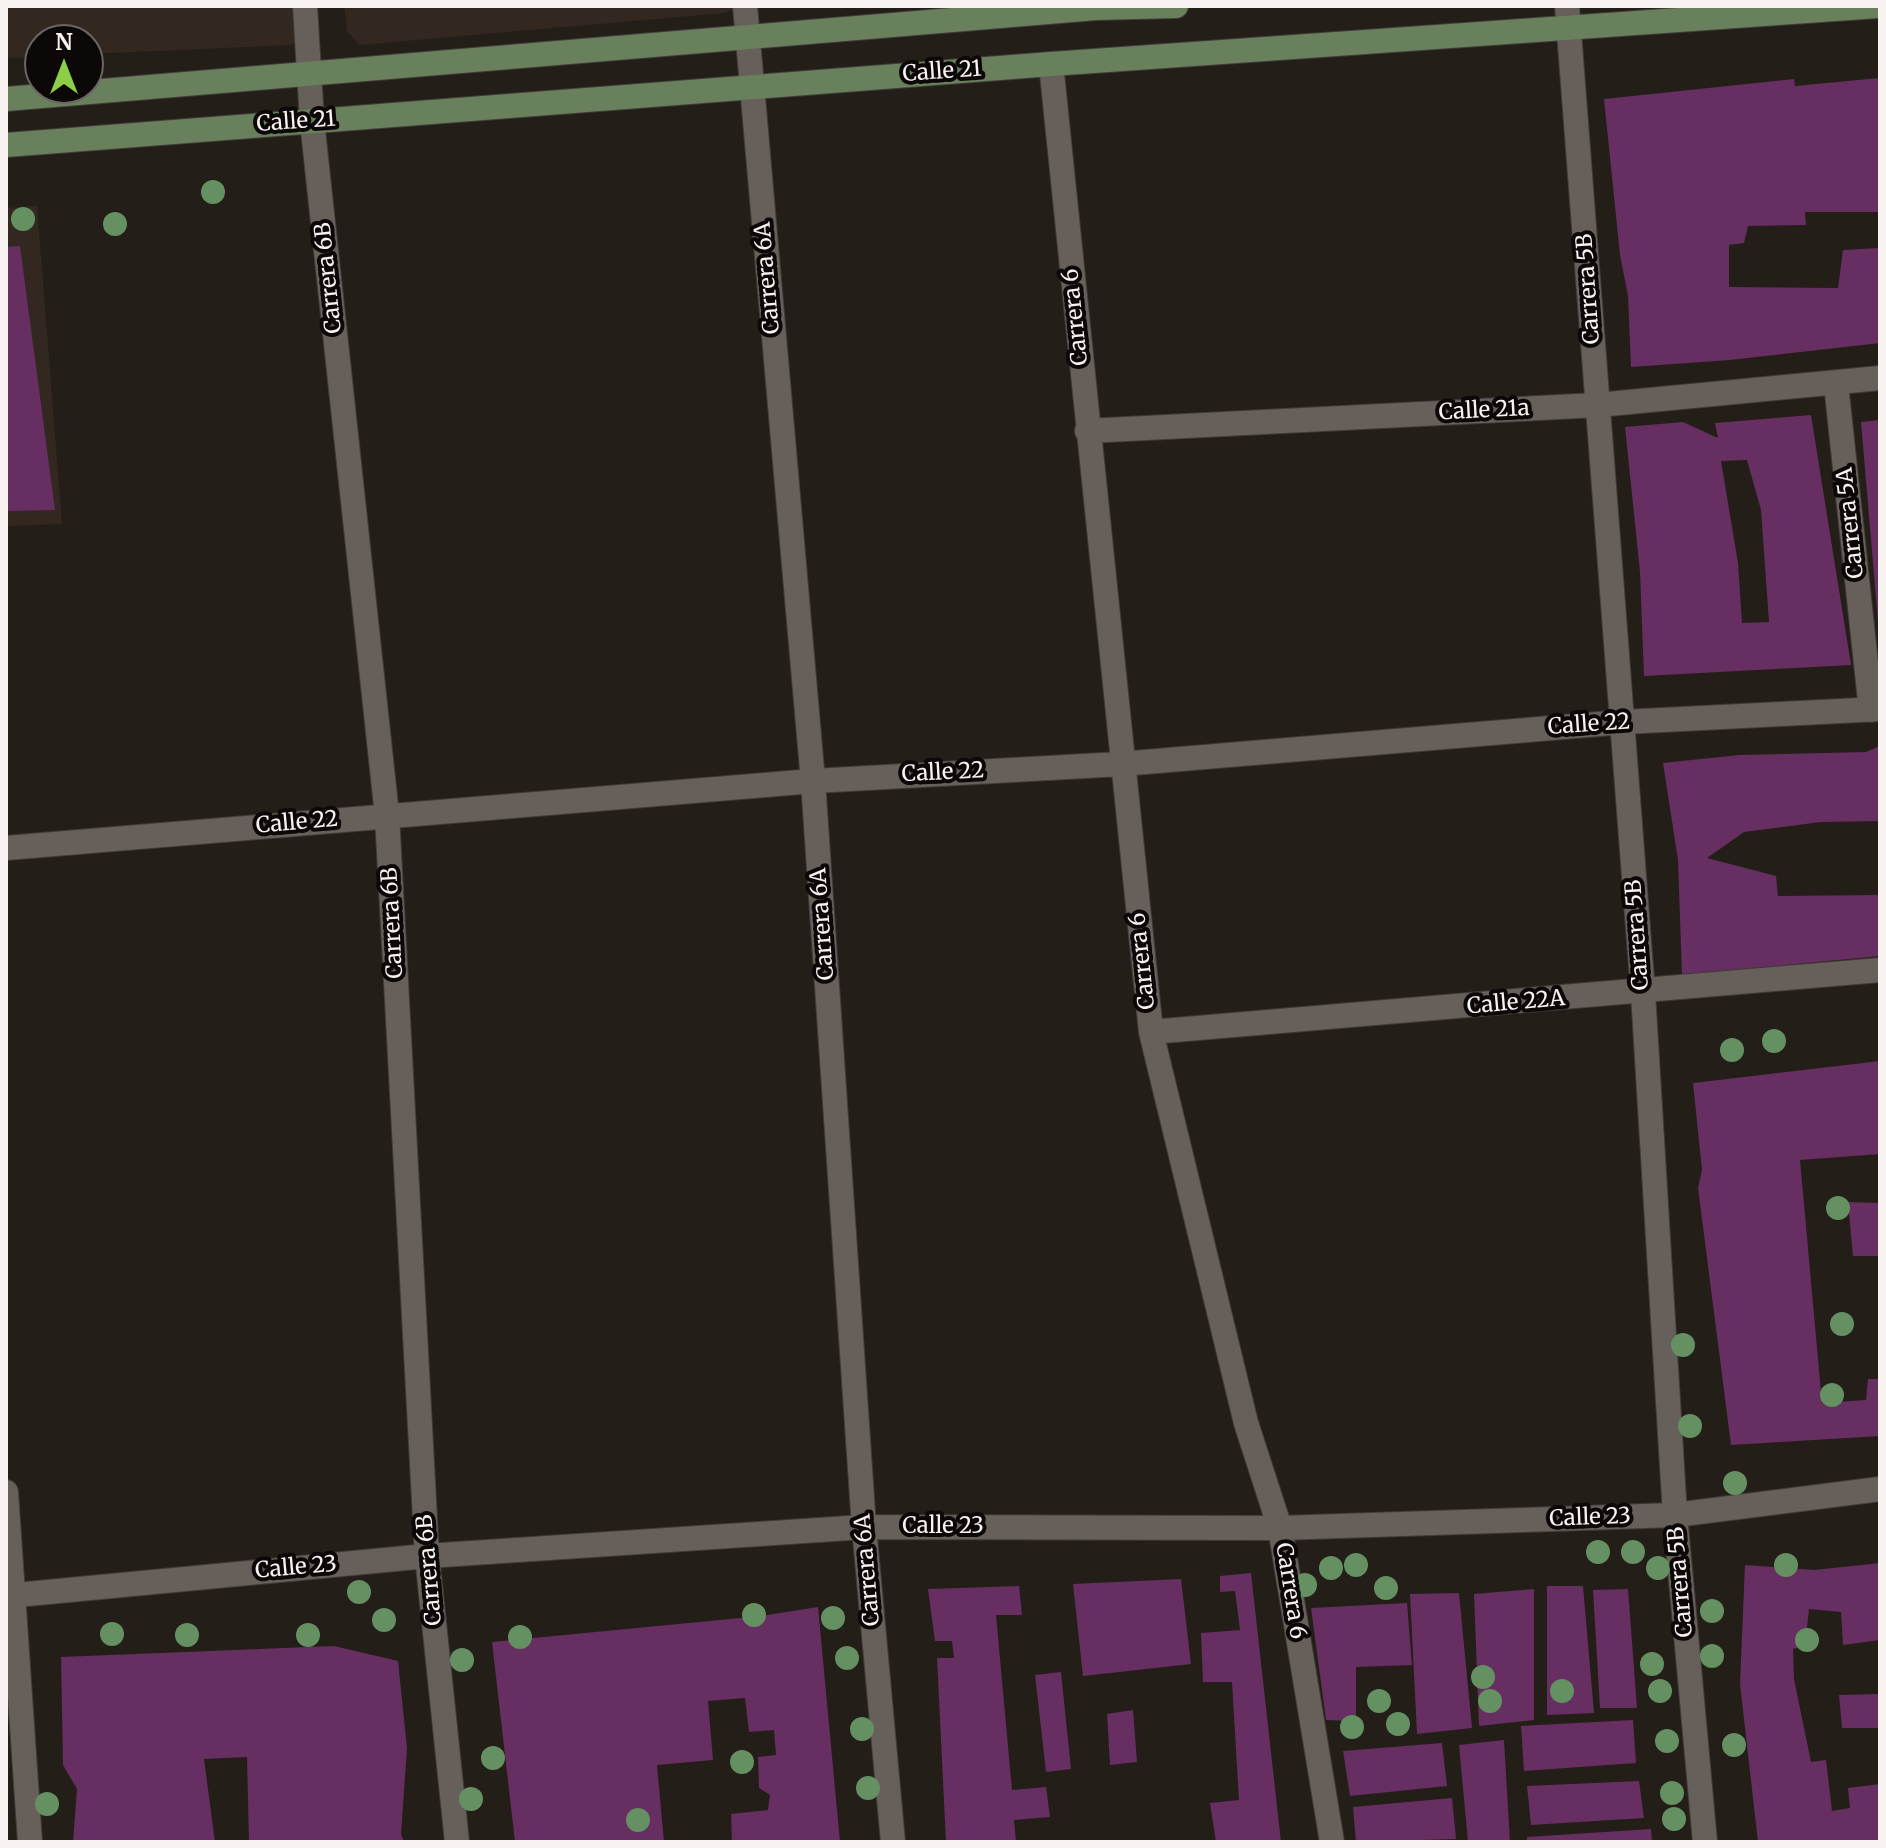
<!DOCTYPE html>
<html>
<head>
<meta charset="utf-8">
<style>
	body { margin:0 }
	#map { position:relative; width:1886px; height:1848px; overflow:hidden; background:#241e19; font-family:Merriweather,serif }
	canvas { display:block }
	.frame { position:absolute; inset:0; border:8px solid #f8f3f0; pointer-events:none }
	.north { position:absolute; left:24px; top:24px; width:80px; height:80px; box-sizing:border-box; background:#0b0807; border:2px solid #6a6664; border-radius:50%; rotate:0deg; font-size:22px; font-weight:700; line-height:32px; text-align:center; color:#f8f3f0 }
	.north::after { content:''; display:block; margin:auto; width:28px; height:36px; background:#8dce44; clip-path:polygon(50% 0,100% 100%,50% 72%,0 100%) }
</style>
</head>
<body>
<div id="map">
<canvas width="1886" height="1848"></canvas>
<div class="frame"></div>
<div class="north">N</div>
</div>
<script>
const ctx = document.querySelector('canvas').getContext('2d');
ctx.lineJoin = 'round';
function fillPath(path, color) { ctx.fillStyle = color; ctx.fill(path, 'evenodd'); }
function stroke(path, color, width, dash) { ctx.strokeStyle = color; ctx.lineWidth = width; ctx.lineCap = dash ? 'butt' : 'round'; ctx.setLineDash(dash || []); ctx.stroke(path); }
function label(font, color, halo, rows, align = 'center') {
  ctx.font = font + ' Merriweather,serif'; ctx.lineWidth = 8; ctx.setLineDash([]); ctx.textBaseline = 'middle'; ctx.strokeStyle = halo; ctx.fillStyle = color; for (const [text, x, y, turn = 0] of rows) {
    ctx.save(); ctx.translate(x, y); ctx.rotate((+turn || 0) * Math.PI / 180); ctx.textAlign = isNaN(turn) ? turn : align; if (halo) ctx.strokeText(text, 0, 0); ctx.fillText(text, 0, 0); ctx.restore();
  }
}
fillPath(new Path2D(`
	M6,6H304L297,41L291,45L88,54V40H40V57L6,58Z
	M344,6H744L724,13L359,45L347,31Z
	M37,206L62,524L6,526V208Z`), '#332820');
fillPath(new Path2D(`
	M1880,78V212H1805L1806,225L1748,226L1744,243L1729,245V287L1838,288L1843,250L1880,248V343L1730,360L1631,367L1628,296L1620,255L1604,99L1794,79L1795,86Z
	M20,246L55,510L6,511V247Z
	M1811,415L1851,665L1644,676L1640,572L1625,427L1683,422L1718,438L1715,423ZM1747,460L1761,510L1769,622L1742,623L1738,563L1721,461Z
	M1880,420V622H1878L1861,422Z
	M1880,746V821L1821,822L1744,832L1707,858L1776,876L1778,896L1880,895V956L1682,975L1678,860L1663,763L1739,755L1866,752Z
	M1880,1061V1154L1800,1160L1822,1403L1866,1400L1868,1379H1880V1436L1731,1445L1698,1188L1702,1170L1693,1083Z
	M1848,1202L1880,1203V1256H1853Z
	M1880,1563V1640L1843,1645L1841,1612L1809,1609L1805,1646L1793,1649L1794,1679L1811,1762L1826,1760L1832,1811L1850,1808L1848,1788L1880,1784V1842H1758L1740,1684L1745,1565L1814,1570Z
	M1251,1573L1281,1842H1216L1210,1803L1239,1800L1232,1682H1203L1201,1633L1240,1630L1235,1591L1220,1592V1576Z
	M1181,1579L1191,1664L1083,1676L1073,1584Z
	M1019,1586L1022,1615H996L1012,1790L1046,1787L1050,1817L1014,1820L1016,1842H946L937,1658H954L952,1641H935L928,1589Z
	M1547,1586H1583L1594,1713L1547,1715Z
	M1534,1589V1720L1479,1726L1474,1594Z
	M1628,1589L1637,1708H1600L1593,1590Z
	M1459,1593L1472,1728L1417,1734L1410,1594Z
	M1407,1603L1412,1665L1356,1667V1721L1326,1720L1311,1608Z
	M818,1607L840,1842H732L731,1814L768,1810L770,1795L759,1788L758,1757L776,1755L774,1730L749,1732L745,1698L708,1701L713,1760L657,1765L664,1842H515L492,1642L761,1616Z
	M334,1646L398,1661L407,1748L401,1834L404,1842H249L247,1757L204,1759L215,1842H73L77,1789L63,1765L61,1657Z
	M1061,1672L1071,1769L1046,1772L1035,1675Z
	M1880,1694V1728H1842L1839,1695Z
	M1133,1710L1137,1762L1110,1765L1107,1714Z
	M1633,1720L1636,1763L1524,1771L1521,1726Z
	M1504,1740L1510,1842H1468L1459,1745Z
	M1442,1743L1447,1786L1350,1796L1343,1751Z
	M1639,1781L1644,1818L1531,1825L1527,1786Z
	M1452,1798L1456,1839L1356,1842L1353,1807Z
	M1651,1829L1652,1842H1527V1837Z`), '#662e61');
const street = new Path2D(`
	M305,6L312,121L387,815L427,1556L457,1842
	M745,6L813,781L864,1527L893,1842
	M1567,6L1643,993L1675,1515L1705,1842
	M1051,64L1151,1032L1246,1423L1280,1528L1332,1842
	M1836,384L1871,710
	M1087,431L1598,405L1880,378
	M6,848L813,781L1121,764L1623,722L1880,709
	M1151,1032L1880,970
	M6,1492L30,1842
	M6,1596L427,1556L864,1527L1280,1528L1675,1515L1880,1489`);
const secondary = new Path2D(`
	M6,99L1096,8L1176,6
	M6,145L1051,64L1878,6`);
stroke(street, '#413c39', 26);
stroke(secondary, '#413c39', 26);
stroke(street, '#675f5a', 24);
stroke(secondary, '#68805c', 24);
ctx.fillStyle = '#659062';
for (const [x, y] of [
	[213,192],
	[23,219],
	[115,224],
	[1774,1041],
	[1732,1050],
	[1838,1208],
	[1842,1324],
	[1683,1345],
	[1832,1395],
	[1690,1426],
	[1735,1483],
	[1598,1552],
	[1633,1552],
	[1356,1565],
	[1786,1565],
	[1331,1568],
	[1658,1568],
	[1305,1585],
	[1386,1588],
	[359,1592],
	[1712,1611],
	[754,1615],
	[833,1618],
	[384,1620],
	[112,1634],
	[187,1635],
	[308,1635],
	[520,1637],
	[1807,1640],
	[1712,1656],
	[847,1658],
	[462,1660],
	[1652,1664],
	[1483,1677],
	[1562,1691],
	[1660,1691],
	[1379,1701],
	[1490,1701],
	[1398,1724],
	[1352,1727],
	[862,1729],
	[1667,1741],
	[1734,1745],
	[493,1758],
	[742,1762],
	[868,1788],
	[1672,1793],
	[471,1799],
	[47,1804],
	[1674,1819],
	[638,1820]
]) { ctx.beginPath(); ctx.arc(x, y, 12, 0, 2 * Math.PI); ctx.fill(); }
label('22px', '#f8f3f0', '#0b0807', [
	["Calle 21",942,72,-4],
	["Calle 21",296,122,-4],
	["Carrera 6B",329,278,-96],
	["Carrera 6A",768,278,-95],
	["Carrera 5B",1589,289,-94],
	["Carrera 6",1076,317,-96],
	["Calle 21a",1484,411,-3],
	["Carrera 5A",1851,523,-96],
	["Calle 22",1589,725,-4],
	["Calle 22",943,773,-3],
	["Calle 22",297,823,-5],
	["Carrera 6B",393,923,-93],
	["Carrera 6A",823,924,-94],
	["Carrera 5B",1638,935,-94],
	["Carrera 6",1143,961,-96],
	["Calle 22A",1516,1003,-5],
	["Calle 23",1590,1518,-2],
	["Calle 23",943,1527],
	["Calle 23",296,1568,-5],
	["Carrera 6B",430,1570,-95],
	["Carrera 6A",868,1570,-95],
	["Carrera 5B",1681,1582,-95],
	["Carrera 6",1290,1591,81]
]);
</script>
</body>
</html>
